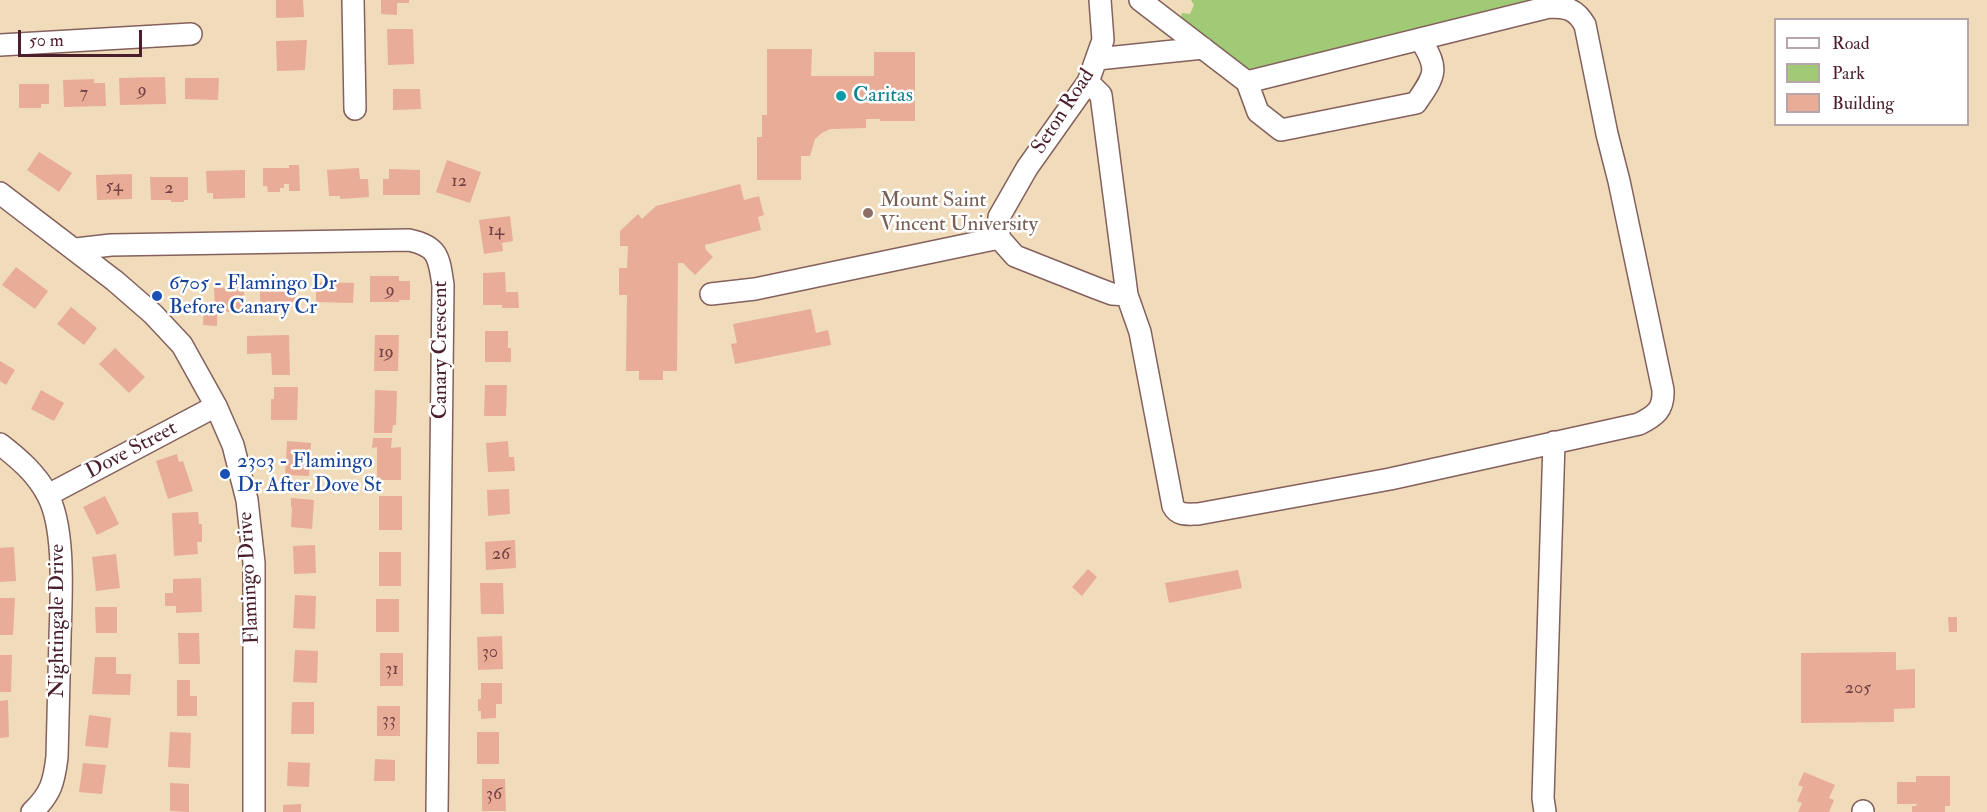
<!DOCTYPE html>
<html>
<head>
<meta charset="utf-8">
<style>
	body { margin:0 }
	#map { position:relative; width:1987px; height:812px; overflow:hidden; background:#f0dcbb; font-family:"IM FELL Double Pica",serif }
	canvas { display:block }
	.legend { position:absolute; left:1774px; top:18px; width:195px; height:108px; box-sizing:border-box; background:#fff; border:2px solid #b7a5aa; margin:0; padding:8px 10px; list-style:none; font-size:18px; color:#4a1f2b }
	.legend li { display:flex; align-items:center; gap:12px; height:30px }
	.legend b { width:30px; border:2px solid #b7a5aa }
	.scale { position:absolute; left:18px; top:30px; width:124px; height:27px; box-sizing:border-box; border:3px solid #4a1f2b; border-top:0; padding-left:8px; font-size:18px; line-height:21px; white-space:nowrap; color:#4a1f2b; -webkit-text-stroke:4px #fff; paint-order:stroke }
</style>
</head>
<body>
<div id="map">
<canvas width="1987" height="812"></canvas>
<ul class="legend">
<li><b style="height:8px;background:#fff"></b>Road</li>
<li><b style="height:16px;background:#a1ca76"></b>Park</li>
<li><b style="height:16px;background:#e9ac96"></b>Building</li>
</ul>
<div class="scale">50 m</div>
</div>
<script>
const ctx = document.querySelector('canvas').getContext('2d');
ctx.lineJoin = 'round';
function fillPath(path, color) { ctx.fillStyle = color; ctx.fill(path, 'evenodd'); }
function stroke(path, color, width, dash) { ctx.strokeStyle = color; ctx.lineWidth = width; ctx.lineCap = dash ? 'butt' : 'round'; ctx.setLineDash(dash || []); ctx.stroke(path); }
function label(font, color, halo, rows, align = 'center') {
  ctx.font = font + ' "IM FELL Double Pica",serif'; ctx.lineWidth = 5; ctx.setLineDash([]); ctx.textBaseline = 'middle'; ctx.strokeStyle = halo; ctx.fillStyle = color; for (const [text, x, y, turn = 0] of rows) {
    ctx.save(); ctx.translate(x, y); ctx.rotate((+turn || 0) * Math.PI / 180); ctx.textAlign = isNaN(turn) ? turn : align; if (halo) ctx.strokeText(text, 0, 0); ctx.fillText(text, 0, 0); ctx.restore();
  }
}
fillPath(new Path2D(`
	M1191,0H1555L1251,73L1179,23L1182,13L1190,14L1194,5Z`), '#a1ca76');
fillPath(new Path2D(`
	M276,0H303L304,17L276,18Z
	M381,0H409V3H397V15L381,14Z
	M387,29H413L414,64L388,65Z
	M307,40L305,70L277,71L276,41Z
	M767,49H812L811,76H874V52H915V121H880V119H866V128L830,129L822,133L815,139L810,156H801V180H757V137H762V115H767Z
	M165,77L166,104L120,105L119,78Z
	M185,78H219L218,100L185,99Z
	M94,79V83H105L106,106L64,107L63,80Z
	M19,84H49V104H41V108H19Z
	M393,89H420L421,109L393,110Z
	M39,152L72,173L59,192L27,170Z
	M447,160L481,172L470,203L436,192Z
	M289,165H299L300,191H289V184H284V188H280V192H268L267,186H263V168H289Z
	M359,168L360,179H368L369,197L340,199V196H329L327,170Z
	M389,169L420,170V195H383V179H389Z
	M245,170V198L213,199V193H207L206,171Z
	M132,174V199L97,200L96,175Z
	M150,177H188V200H184V202H171V200H151Z
	M740,184L744,200L759,196L764,215L758,217L761,230L705,245L706,250L713,257L695,275L683,263H678L677,371H663V380H639V371H626L627,295H619V268H627L628,246H620V231L638,214L642,219L656,206Z
	M510,216L513,241L502,243L503,251L484,254L479,220Z
	M16,267L48,291L35,309L2,285Z
	M505,272L506,292H518L519,308H502V305H483V273Z
	M370,276H399V281H410V300H399V302H370Z
	M269,281H295V302H260V287L269,285Z
	M316,282L354,283L353,303L316,302Z
	M244,287V312H217V326L203,325L204,308L215,309L214,288Z
	M71,307L97,328L84,345L57,324Z
	M811,309L816,333L828,330L831,345L735,364L731,344L737,343L733,324Z
	M485,331H508V348H511V362H485Z
	M289,335L290,375H272L271,353L247,354V336Z
	M375,335H399L398,371H374Z
	M115,348L145,377L129,393L99,364Z
	M0,361L15,370L6,385L0,381Z
	M485,385H507L506,416H484Z
	M274,387H298L297,420H271V399H274Z
	M41,390L64,403L54,421L31,409Z
	M375,390L397,391L396,425H393L392,433H374Z
	M373,438H392L391,448L401,447V480H377V447L372,448Z
	M287,441L311,443L309,476L285,475Z
	M508,441L509,457H514L515,471L488,472L486,443Z
	M177,454L179,462L183,461L193,491L168,499L156,461Z
	M509,489L510,514L488,516L487,490Z
	M105,496L119,524L97,535L83,507Z
	M379,496H402V530H379Z
	M291,498L314,500L312,529L291,527L292,507H291Z
	M198,512L199,524H202V542H197L198,554L174,556L172,513Z
	M515,540L516,568L486,570L485,542Z
	M315,545L316,573L294,574L293,546Z
	M14,547L16,581L0,582V548Z
	M379,552H401V586H379Z
	M116,554L120,588L96,591L92,557Z
	M1088,569L1097,577L1082,596L1072,587Z
	M1238,570L1242,588L1169,603L1165,583Z
	M201,578L202,612L176,613V606H165V593H173V579Z
	M480,583H503L504,614H481Z
	M295,595L316,596L315,629L293,628Z
	M0,598H15L13,635H0Z
	M376,599H399V632H376Z
	M95,607H117V633H96Z
	M1948,617H1957V632H1949Z
	M178,633H199L200,664H179Z
	M502,636L503,669L478,670L477,637Z
	M295,650L318,651L317,683L293,682Z
	M1896,652V670L1915,669V708L1894,709V722L1801,723V653Z
	M380,653H403V686H380Z
	M0,655H12L11,692H0Z
	M95,657H116V674H131L130,695L92,694Z
	M177,680H190V696H197V716H177Z
	M481,683H502V704H496V718L481,719V711H478V699H481Z
	M8,700L9,737L0,738V701Z
	M292,702H314V734H291Z
	M377,706H400V736H377Z
	M89,715L111,718L108,748L85,746Z
	M170,732L191,733L190,768L168,767Z
	M477,732H499V764H477Z
	M375,759L395,760V781H374Z
	M288,762L310,763L309,787L287,786Z
	M83,763L106,765L102,794L79,792Z
	M1804,772L1835,785L1829,798L1834,800L1829,812H1798L1802,803L1797,801L1803,787L1798,785Z
	M1916,776H1950V806H1945V812H1912V806H1916L1917,804H1897V782H1916Z
	M482,779H505L506,811H482Z
	M170,783L189,784V812L170,811Z
	M301,804V812H283V805Z`), '#e9ac96');
const minor = new Path2D(`
	M353,0L355,109
	M1100,0L1103,40L1088,82L1027,168L999,217V238L1015,256L1096,288L1112,294L1127,295
	M1140,0L1247,82L1258,112L1281,130L1416,103C1435,75 1440,70 1420,39
	M0,45L191,34
	M1097,59L1203,48
	M1088,82L1101,95L1127,295L1140,332L1173,506C1178,516 1188,514 1198,514L1390,479L1639,424C1655,416 1664,410 1663,390L1619,181L1607,134L1585,25C1576,9 1567,7 1549,7L1247,82
	M0,193L115,281L153,314L182,345L216,406L233,445L247,500L254,563V812
	M76,249L111,245L409,240C438,246 439,257 443,285L437,812
	M711,294L755,289L999,238
	M0,444C18,458 36,473 47,494C66,527 61,599 60,638C59,678 58,717 57,757C54,782 51,794 32,812
	M48,495L216,406
	M1863,811V812
	M1545,812L1543,798L1554,442`);
stroke(minor, '#84615d', 24);
stroke(minor, '#fff', 21);
for (const [x, y, r, color] of [
	[841,96,6,"#0f9aa8"],
	[868,213,6,"#8d6e63"],
	[157,296,6,"#1a4fb4"],
	[225,474,6,"#1a4fb4"]
]) { const dot = new Path2D(); dot.arc(x, y, r, 0, 2 * Math.PI); ctx.fillStyle = color; ctx.fill(dot); stroke(dot, '#fff', 2); }
label('18px', '#724246', null, [
	["9",142,91],
	["7",84,94],
	["12",459,182],
	["54",114,187],
	["2",169,189],
	["14",496,231],
	["9",390,291],
	["19",386,353],
	["26",501,555],
	["30",490,653],
	["31",392,670],
	["205",1858,689],
	["33",389,721],
	["36",494,795]
]);
label('21px', '#0d838f', '#fff', [
	["Caritas",853,96]
], 'left');
label('21px', '#4a1f2b', '#fff', [
	["Seton Road",1064,112,-57],
	["Canary Crescent",441,350,-90],
	["Dove Street",132,451,-28],
	["Flamingo Drive",250,578,-93],
	["Nightingale Drive",58,621,-90]
]);
label('21px', '#785e54', '#fff', [
	["Mount Saint",880,201],
	["Vincent University",880,225]
], 'left');
label('21px', '#164399', '#fff', [
	["6705 - Flamingo Dr",169,284],
	["Before Canary Cr",169,308],
	["2303 - Flamingo",237,462],
	["Dr After Dove St",237,486]
], 'left');
</script>
</body>
</html>
